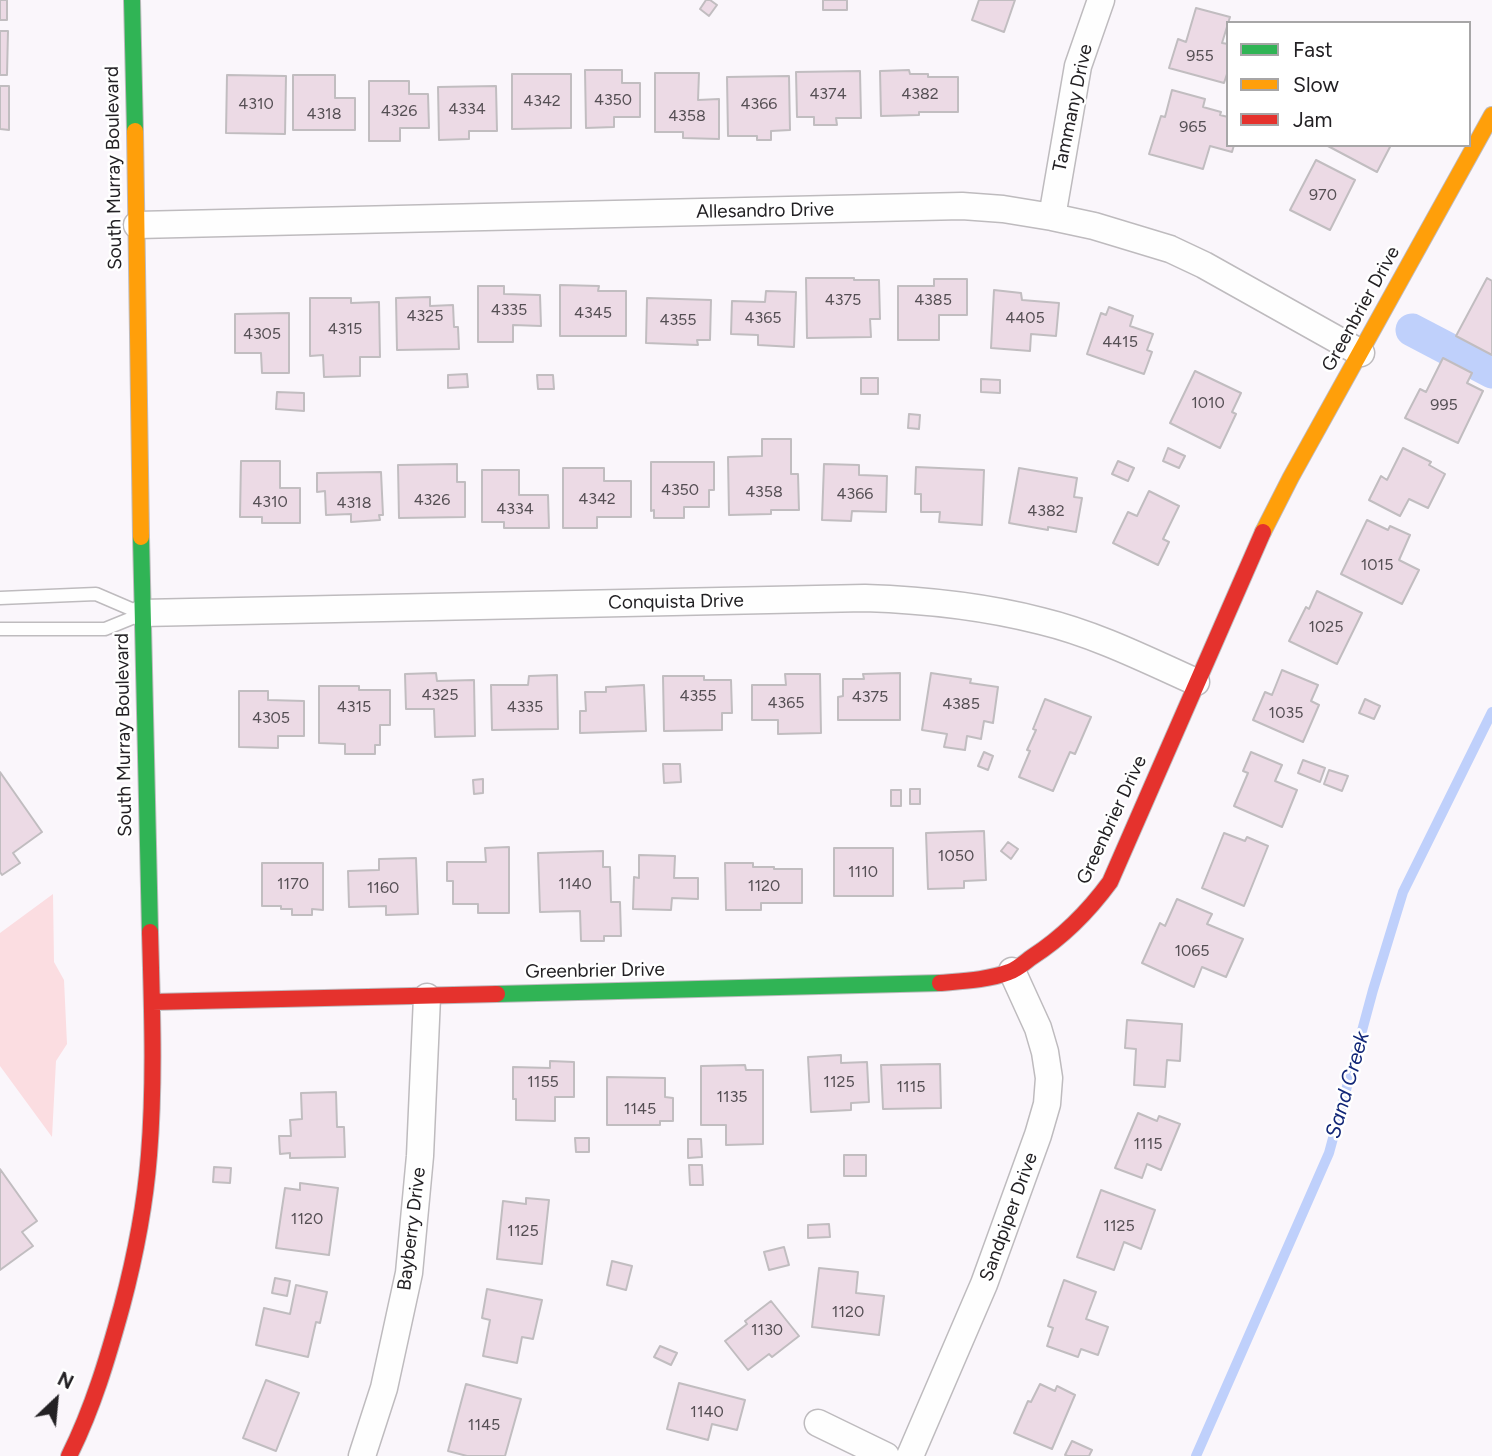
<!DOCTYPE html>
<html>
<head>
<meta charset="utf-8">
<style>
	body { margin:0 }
	#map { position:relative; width:1492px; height:1456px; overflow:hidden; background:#faf6fb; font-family:Figtree,sans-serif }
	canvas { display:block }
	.legend { position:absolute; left:1226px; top:21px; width:245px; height:126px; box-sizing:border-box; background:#fff; border:2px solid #a7a6a7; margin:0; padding:9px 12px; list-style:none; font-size:21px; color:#232124 }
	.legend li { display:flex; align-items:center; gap:14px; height:35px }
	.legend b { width:35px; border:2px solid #a7a6a7 }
	.north { position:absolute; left:21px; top:1365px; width:70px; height:70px; -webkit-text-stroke:5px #fff; paint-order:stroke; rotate:26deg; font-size:19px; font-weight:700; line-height:28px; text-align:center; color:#232124 }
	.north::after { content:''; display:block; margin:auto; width:24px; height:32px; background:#232124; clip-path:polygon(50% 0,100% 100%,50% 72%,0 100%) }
</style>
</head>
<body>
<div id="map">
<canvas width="1492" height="1456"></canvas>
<ul class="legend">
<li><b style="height:9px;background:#30b455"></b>Fast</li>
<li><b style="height:9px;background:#ff9f0a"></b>Slow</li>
<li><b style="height:9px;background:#e5322d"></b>Jam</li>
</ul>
<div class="north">N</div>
</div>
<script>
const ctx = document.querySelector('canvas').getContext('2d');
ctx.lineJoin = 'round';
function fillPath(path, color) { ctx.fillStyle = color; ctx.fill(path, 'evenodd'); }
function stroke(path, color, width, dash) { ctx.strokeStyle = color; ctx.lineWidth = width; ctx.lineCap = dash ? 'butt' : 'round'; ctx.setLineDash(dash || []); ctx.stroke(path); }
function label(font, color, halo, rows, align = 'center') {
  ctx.font = font + ' Figtree,sans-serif'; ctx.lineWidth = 5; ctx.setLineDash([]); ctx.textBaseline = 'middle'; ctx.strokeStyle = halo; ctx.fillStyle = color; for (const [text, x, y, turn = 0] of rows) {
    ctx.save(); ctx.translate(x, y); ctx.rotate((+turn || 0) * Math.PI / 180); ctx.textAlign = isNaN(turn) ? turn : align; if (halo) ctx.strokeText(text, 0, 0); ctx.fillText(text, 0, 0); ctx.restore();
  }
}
fillPath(new Path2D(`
	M53,894L54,962L64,980L67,1044L56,1061L52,1137L0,1066V933Z`), '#fbdde1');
stroke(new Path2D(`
	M1196,1456L1329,1153L1373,990L1403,892L1492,712`), '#bfd0fb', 10);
stroke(new Path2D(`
	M1412,330L1492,372`), '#bfd0fb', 33);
const building = new Path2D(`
	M0,0H7V20H0Z
	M706,0H710L717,5L709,16L700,9Z
	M823,0H847V10H823Z
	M979,0H1015L1004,32L972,20Z
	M1196,8L1230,17L1222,43L1228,44V71L1224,83L1169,68L1178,39L1186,42Z
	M0,31H8L7,75H0Z
	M585,70H622V83H640V117H614V127L586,128Z
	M909,70L910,74H928V77H958V112H919V115L881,116L880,71Z
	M860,71L861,118H836L837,125H814V117H797L796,72Z
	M655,73H699L698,100L719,99V139L683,138V132H655Z
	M512,74H571V128L512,129Z
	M227,75L286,76L285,134L226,133Z
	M293,75H335V98H355V130H293Z
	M789,76L790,130L771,131V140H757V136H728L727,77Z
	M369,81H409V94H428L429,128H400V141H369Z
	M0,86H9V130L0,129Z
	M496,86L497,131H469V139L439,140L438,87Z
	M1172,90L1205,99L1203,107L1221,112L1220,115L1228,117V145H1234L1232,152L1210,146L1203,169L1149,154L1161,116L1165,117Z
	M1326,145H1391L1377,172Z
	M1316,160L1355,180L1330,230L1290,210Z
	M806,278H854V280H879L880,319H870L871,337L807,338Z
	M1487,278L1492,281V355L1456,336Z
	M934,279H967V315H939V340H898V286H934Z
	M560,285L599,286L598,291H626V336H560Z
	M478,286H504V294L540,295L541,326L513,325V342H478Z
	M994,290L1021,293L1022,300L1059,303L1056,336L1031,334L1030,351L991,348Z
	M766,291L796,292L794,347L758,345V335L731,334L732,301L765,302Z
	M430,297V306L453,305L454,327H458L459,349L397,350L396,298Z
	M310,298H351V303L379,302L380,357H360V376L324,377L323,355L310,356Z
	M647,298L711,300L710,340H697L698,345L646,343Z
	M1109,307L1133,316L1130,326L1153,334L1147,350L1152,352L1144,374L1087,354L1101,313L1106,315Z
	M289,313V373H262L261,353H235V314Z
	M1443,358L1472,373L1467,383L1483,391L1458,443L1405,418L1420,389L1426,392Z
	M1195,371L1241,393L1232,412L1236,414L1220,448L1170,423Z
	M467,374L468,387L448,388V375Z
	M537,375H553L554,389H538Z
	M861,378H878V394H861Z
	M981,379L1000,380V393L981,392Z
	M277,392L304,393V411L276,409Z
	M909,414L920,415L919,429L908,428Z
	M762,439H791V474H798L799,510H771V514L729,515L728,457L762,456Z
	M1168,448L1185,456L1179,468L1163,461Z
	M1403,448L1431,462L1429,465L1445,474L1428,508L1409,499L1400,516L1369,500L1381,476L1387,480Z
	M241,461H280V488H300V523H262V517H240Z
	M1118,461L1134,468L1128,481L1112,474Z
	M651,462H714V490H709V507H684V518H654V510L651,511Z
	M457,464V482H465V517L399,518L398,465Z
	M824,464L859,465V475L887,476L886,512L852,511L851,521L822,520Z
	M916,467L984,470L982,525L939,522L940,512H921V494H915Z
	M563,468H604V481H631V517H597V528H563Z
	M1019,468L1077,478L1074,497L1082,498L1076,532L1048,527V530L1009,523Z
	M482,470H519V495H548L549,528H504V522H482Z
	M381,472L383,515H379L380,520L351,522V514L326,515L325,491L317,492V473Z
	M1149,491L1179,506L1163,539L1169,542L1158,565L1113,543L1128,512L1137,516Z
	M1367,520L1388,530L1390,526L1410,535L1399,560L1419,570L1402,604L1341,574Z
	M1317,591L1362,613L1337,664L1289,641L1306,607L1309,609Z
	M1282,670L1318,685L1311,701L1319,705L1303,742L1253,720L1265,692L1272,695Z
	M436,673L437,681L474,680L475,736L435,737L434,709H406L405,674Z
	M900,673V720H838V697L843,696V679H864L863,674Z
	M931,673L971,679L970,683L998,687L993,723L984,721L981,739L967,736L965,750L944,747L947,734L922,730Z
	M785,674H820L821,733L778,734V720H752V685H786Z
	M557,675L558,729L492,730L491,685H528L529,676Z
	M663,676H704V680H731L732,713H722V730L664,731Z
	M644,685L646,731L580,733V711H586L585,692H606V687Z
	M319,686H359V690H390V725H380V745H375V754H345V744L319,743Z
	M239,691H268V700L304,701V736H278V748L239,747Z
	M1045,699L1091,717L1075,754L1070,752L1053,791L1019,777L1030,751L1027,750L1036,730L1033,729Z
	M1365,699L1380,706L1374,719L1359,713Z
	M984,752L993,756L988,770L978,766Z
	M1251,752L1282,765L1275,781L1297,790L1282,827L1234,806L1248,773L1243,771Z
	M1303,760L1325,768L1320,782L1298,773Z
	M663,764H680L681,782L664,783Z
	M1329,770L1348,776L1342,791L1324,784Z
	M0,772L42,832L13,853L20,863L2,875L0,872Z
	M483,779V793L474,794L473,780Z
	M910,789H920V804H910Z
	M891,790H901V806H891Z
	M984,831L986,880L964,881V888L928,889L926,833Z
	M1224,833L1245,841L1247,837L1268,846L1244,906L1202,888Z
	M1008,842L1018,849L1011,859L1001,851Z
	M509,847V913H478V904H453V881H447V862H486L485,848Z
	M834,848H893V896H834Z
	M603,851V867H610L611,902H620L621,936H604V941H581L580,911L540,912L538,853Z
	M639,855L675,856L674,878H698V899L672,898L671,910L633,909L634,877L639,878Z
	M416,858L418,914L386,915V906L349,907L348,871L379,870V859Z
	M262,863H323V910L312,909V915H292V909H281V906H262Z
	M725,863H753V867H774V869H802V903H761V910H726Z
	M1177,899L1212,914L1207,924L1243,939L1226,977L1202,967L1194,987L1142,963L1160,923L1165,926Z
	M1127,1020L1182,1024L1180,1061L1167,1060L1165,1087L1134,1085L1136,1049L1125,1048Z
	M841,1055V1063L867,1062L869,1102L851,1103V1110L811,1112L808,1057Z
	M550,1061L574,1062V1097H555V1121L516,1120V1099H513V1067L550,1068Z
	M940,1064L941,1108L883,1109L881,1065Z
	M745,1065L746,1070H763V1144L726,1145V1125H701V1066Z
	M607,1077L665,1078V1097L673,1098V1121H660V1125H607Z
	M336,1092L337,1127H344L345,1157L290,1158V1153L280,1154L279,1136H291L290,1120L302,1119L301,1093Z
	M1138,1113L1157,1121L1159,1116L1180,1124L1161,1170L1147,1164L1142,1178L1115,1168Z
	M575,1138H589V1152H576Z
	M688,1139H701L702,1157L688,1158Z
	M844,1155H866V1176H844Z
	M689,1165H702L703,1185H690Z
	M214,1167L231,1168L230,1183L213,1182Z
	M0,1169L37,1221L22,1232L33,1246L0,1270Z
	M300,1183L338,1188L329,1255L276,1248L285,1188L300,1190Z
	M1101,1190L1155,1210L1141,1249L1124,1242L1114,1270L1077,1257Z
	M526,1198L549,1200L542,1264L497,1259L503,1201L526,1204Z
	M829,1224L830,1237L808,1238V1225Z
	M784,1247L789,1265L769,1270L764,1252Z
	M612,1261L632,1266L626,1290L607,1285Z
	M819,1268L858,1272L856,1293L884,1296L879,1335L812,1327Z
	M275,1278L290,1281L287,1296L272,1293Z
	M1064,1280L1096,1292L1086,1319L1108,1327L1098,1355L1081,1349L1078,1357L1047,1346L1053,1328L1048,1326Z
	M296,1285L327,1292L320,1323L316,1322L308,1357L256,1345L264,1308L290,1314Z
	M487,1289L542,1300L533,1339L522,1337L517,1363L483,1356L490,1320L482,1318Z
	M771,1301L799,1336L772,1357L769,1354L748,1370L725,1341L747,1324L745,1321Z
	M660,1346L677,1353L671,1365L654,1357Z
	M266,1380L299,1393L276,1451L243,1438Z
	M679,1383L745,1400L737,1430L712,1424L708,1440L667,1429Z
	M466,1384L521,1399L505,1456H467L448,1451Z
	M1040,1384L1055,1391L1057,1386L1075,1395L1052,1449L1014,1433L1028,1401L1031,1402Z
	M1072,1441L1092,1450L1089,1456H1068L1065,1455Z`);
fillPath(building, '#ecdae5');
stroke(building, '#c1bdc0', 2);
const lane = new Path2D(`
	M0,598L96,594L138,612
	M0,629H105L137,616`);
const street = new Path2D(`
	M1052,217L1078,66L1101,0
	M137,225L962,206L1003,209L1052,217L1094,226L1170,249L1204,265L1361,353
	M142,613L865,598C925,600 983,606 1041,621C1095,634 1145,659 1196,682
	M818,1423L886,1456
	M362,1456L384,1388L409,1273L420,1156L427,997
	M910,1456L984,1284L1038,1135L1047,1104L1049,1078L1045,1052L1038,1028L1012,971`);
const fast = new Path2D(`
	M132,0L135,131
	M141,537L150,932
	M497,994L940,983`);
const slow = new Path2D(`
	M135,131L141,537
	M1263,532L1291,477L1492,115`);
const jam = new Path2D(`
	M940,983C963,981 988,980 1009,972C1018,969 1025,962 1032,957C1063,937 1088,912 1110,882L1263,532
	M152,1002L497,994
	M69,1456C93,1408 108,1357 122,1306C135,1257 145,1206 149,1155C155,1081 152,1006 150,932`);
stroke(lane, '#bebbbe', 15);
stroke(street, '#bebbbe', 29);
stroke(fast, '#bebbbe', 18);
stroke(slow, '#bebbbe', 18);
stroke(jam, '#bebbbe', 18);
stroke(lane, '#fefefe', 12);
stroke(street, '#fefefe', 26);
stroke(fast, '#30b455', 16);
stroke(slow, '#ff9f0a', 16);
stroke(jam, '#e5322d', 16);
label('16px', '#554f54', null, [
	["955",1200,56],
	["4374",828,94],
	["4382",920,94],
	["4350",613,100],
	["4342",542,101],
	["4310",256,104],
	["4366",759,104],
	["4334",467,109],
	["4326",399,111],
	["4318",324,114],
	["4358",687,116],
	["965",1193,127],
	["970",1323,195],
	["4375",843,300],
	["4385",933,300],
	["4335",509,310],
	["4345",593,313],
	["4325",425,316],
	["4365",763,318],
	["4405",1025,318],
	["4355",678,320],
	["4315",345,329],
	["4305",262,334],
	["4415",1120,342],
	["1010",1208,403],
	["995",1444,405],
	["4350",680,490],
	["4358",764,492],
	["4366",855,494],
	["4342",597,499],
	["4326",432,500],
	["4310",270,502],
	["4318",354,503],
	["4334",515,509],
	["4382",1046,511],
	["1015",1377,565],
	["1025",1326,627],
	["4325",440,695],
	["4355",698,696],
	["4375",870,697],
	["4365",786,703],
	["4385",961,704],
	["4315",354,707],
	["4335",525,707],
	["1035",1286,713],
	["4305",271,718],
	["1050",956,856],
	["1110",863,872],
	["1170",293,884],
	["1140",575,884],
	["1120",764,886],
	["1160",383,888],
	["1065",1192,951],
	["1155",543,1082],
	["1125",839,1082],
	["1115",911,1087],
	["1135",732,1097],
	["1145",640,1109],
	["1115",1148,1144],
	["1120",307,1219],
	["1125",1119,1226],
	["1125",523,1231],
	["1120",848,1312],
	["1130",767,1330],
	["1140",707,1412],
	["1145",484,1425]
]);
label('19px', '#232124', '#fff', [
	["Tammany Drive",1073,108,-78],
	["South Murray Boulevard",114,168,-91],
	["Allesandro Drive",765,211,-1],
	["Greenbrier Drive",1361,309,-61],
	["Conquista Drive",676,602,-1],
	["South Murray Boulevard",124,735,-91],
	["Greenbrier Drive",1112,820,-65],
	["Greenbrier Drive",595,971,-1],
	["Sandpiper Drive",1009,1217,-70],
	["Bayberry Drive",412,1229,-83]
]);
label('italic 21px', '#112677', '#fff', [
	["Sand Creek",1348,1085,-74]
]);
</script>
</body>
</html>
